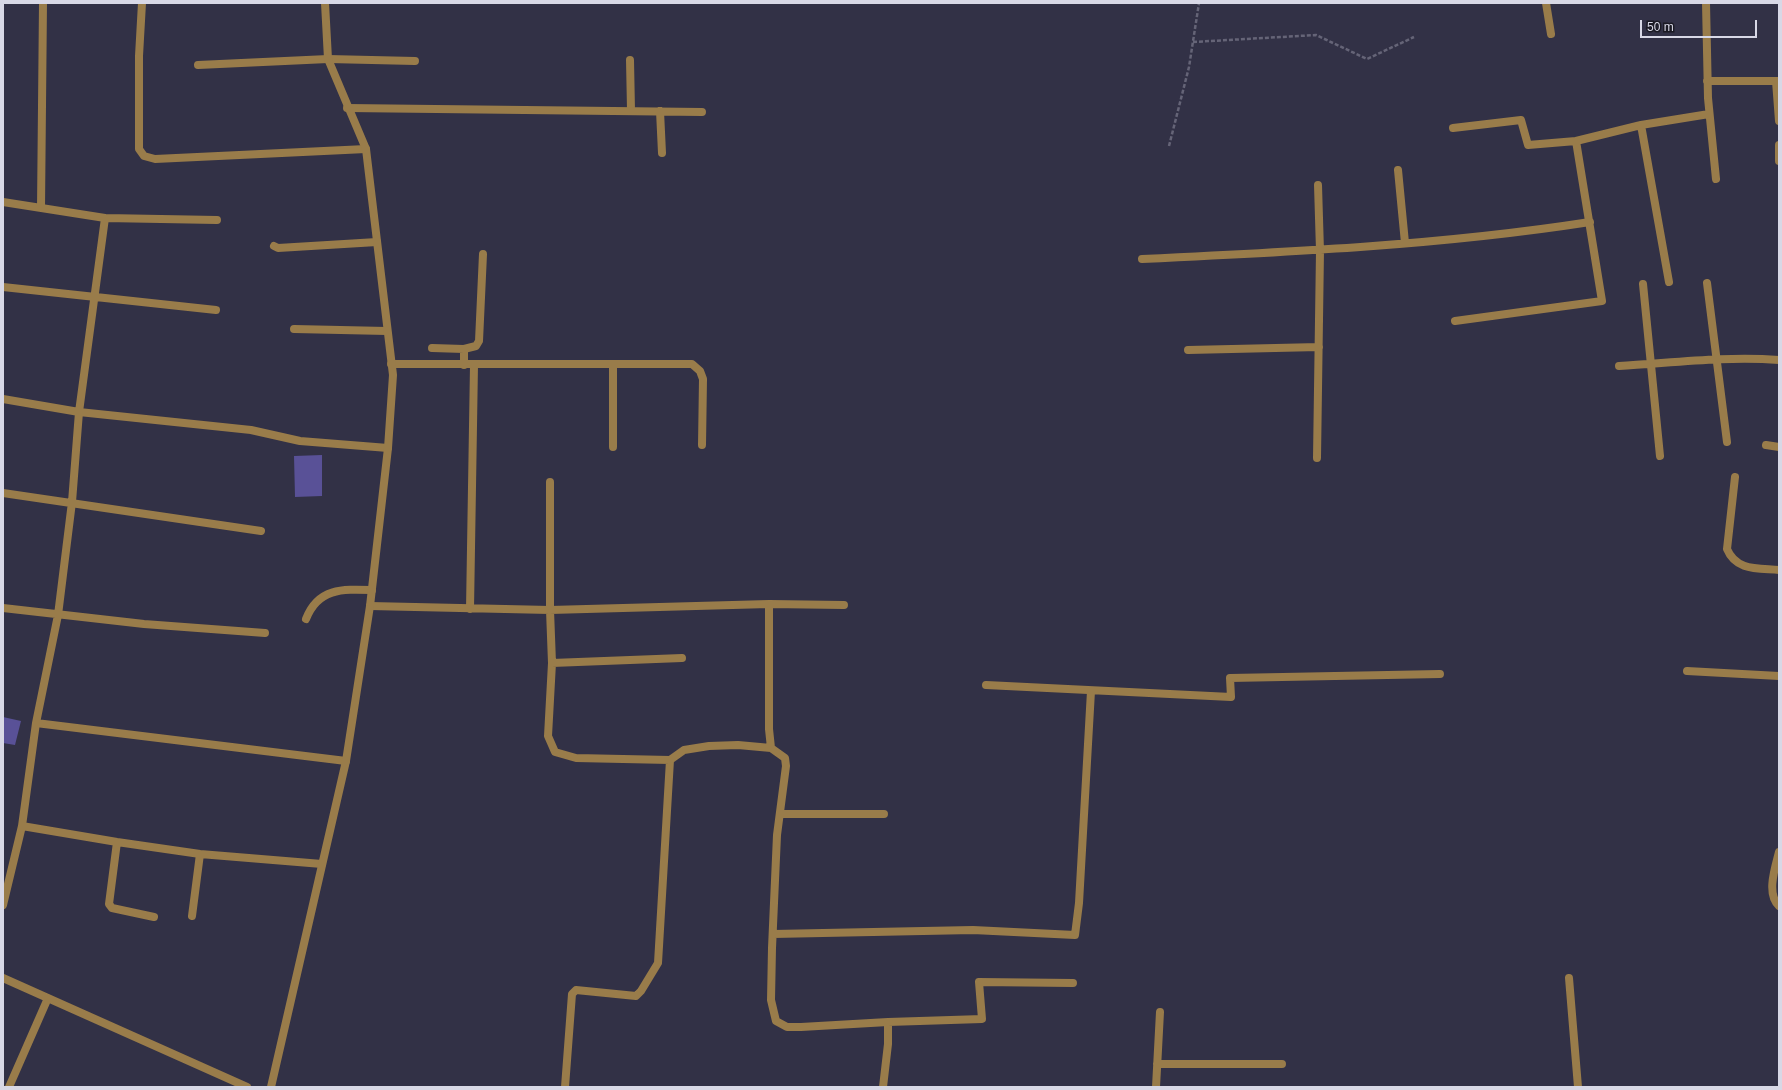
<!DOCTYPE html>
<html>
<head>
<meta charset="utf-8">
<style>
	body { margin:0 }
	#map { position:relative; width:1782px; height:1090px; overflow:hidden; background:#323146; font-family:Arial,sans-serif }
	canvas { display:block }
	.frame { position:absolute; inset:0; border:4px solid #d8d8e6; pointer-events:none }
	.scale { position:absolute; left:1640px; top:20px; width:117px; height:18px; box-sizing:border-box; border:2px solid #d8d8e6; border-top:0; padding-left:5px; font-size:12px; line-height:14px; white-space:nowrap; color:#d8d8e6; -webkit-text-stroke:3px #1b1a24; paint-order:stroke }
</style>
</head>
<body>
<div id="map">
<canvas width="1782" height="1090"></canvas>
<div class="frame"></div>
<div class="scale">50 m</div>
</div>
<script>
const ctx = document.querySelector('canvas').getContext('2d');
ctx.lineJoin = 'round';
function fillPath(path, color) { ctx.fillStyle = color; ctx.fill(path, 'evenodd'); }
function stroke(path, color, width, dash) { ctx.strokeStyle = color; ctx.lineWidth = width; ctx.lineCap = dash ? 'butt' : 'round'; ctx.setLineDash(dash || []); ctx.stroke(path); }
fillPath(new Path2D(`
	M322,455V496L295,497L294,456Z
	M3,717L21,721L15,745L3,743Z`), '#595197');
stroke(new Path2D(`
	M1193,42L1316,35L1367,59L1414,37
	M1169,146L1189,67L1199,3`), '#656477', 2.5, [4, 2]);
stroke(new Path2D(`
	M328,59L415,61
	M630,60L631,110
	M432,348L464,349L476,346L479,341L483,254
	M464,365V349
	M306,619C318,588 342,589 372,590`), '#997c4a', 8);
stroke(new Path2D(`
	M142,3L139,56V149L144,156L155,159L366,149
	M1546,3L1551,34
	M1706,3L1708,98L1716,179
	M198,65L328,59
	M1707,81H1779
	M1776,81L1779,121
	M347,108L702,112
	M660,111L662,153
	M1641,125L1669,282
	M1453,128L1521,120L1528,145L1576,141
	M1779,145V161
	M1398,170L1405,243
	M3,202L105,218
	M41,208L43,3
	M274,246L278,248L377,242
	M1142,259C1292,252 1442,245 1590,222
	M1707,283L1727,442
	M1643,284L1660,456
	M3,287L216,310
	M1455,321L1602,301L1576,141L1641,125L1709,114
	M294,329L387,331
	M1188,350L1319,347
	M391,364H692L700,371L703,379L702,445
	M613,364V447
	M1619,366C1672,363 1725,356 1779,360
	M3,399L79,412L251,430L300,441L388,448
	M1766,445L1779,447
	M1317,458L1320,251L1318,185
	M1735,477L1727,549C1736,571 1758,568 1779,570
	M550,482V610L552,663L548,736L555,752L576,758L670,760L684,750L709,746L738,745L771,748
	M3,493L261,531
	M769,604V729L771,748L785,758L786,766L777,835L772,948L771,1000L776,1021L787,1027H801L888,1022L982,1019L979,982L1073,983
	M370,606L550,610L769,604L844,605
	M3,608L144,624L265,633
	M470,609L474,365
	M552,663L682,658
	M1687,671L1779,676
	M986,685L1231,697L1230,678L1440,674
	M36,723L346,761
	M780,814H884
	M22,826L117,842L200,854L322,864
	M117,842L109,904L112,908L154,917
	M1779,852C1775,868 1766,894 1779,906
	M3,905L22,826L36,723L58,615L72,502L79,412L105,218L217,220
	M192,916L200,854
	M773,934L973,930L1075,935L1079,903L1091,691
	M3,978L247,1087
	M1569,978L1578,1087
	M1157,1064H1282
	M9,1087L48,998
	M565,1087L572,994L576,990L636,996L641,991L658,963L670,760
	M883,1087L888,1044V1022
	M1156,1087L1160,1012`), '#997c4a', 8);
stroke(new Path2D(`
	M271,1087L346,761L370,606L388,448L393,375L366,149L328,59L325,3`), '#997c4a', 8);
</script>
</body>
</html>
